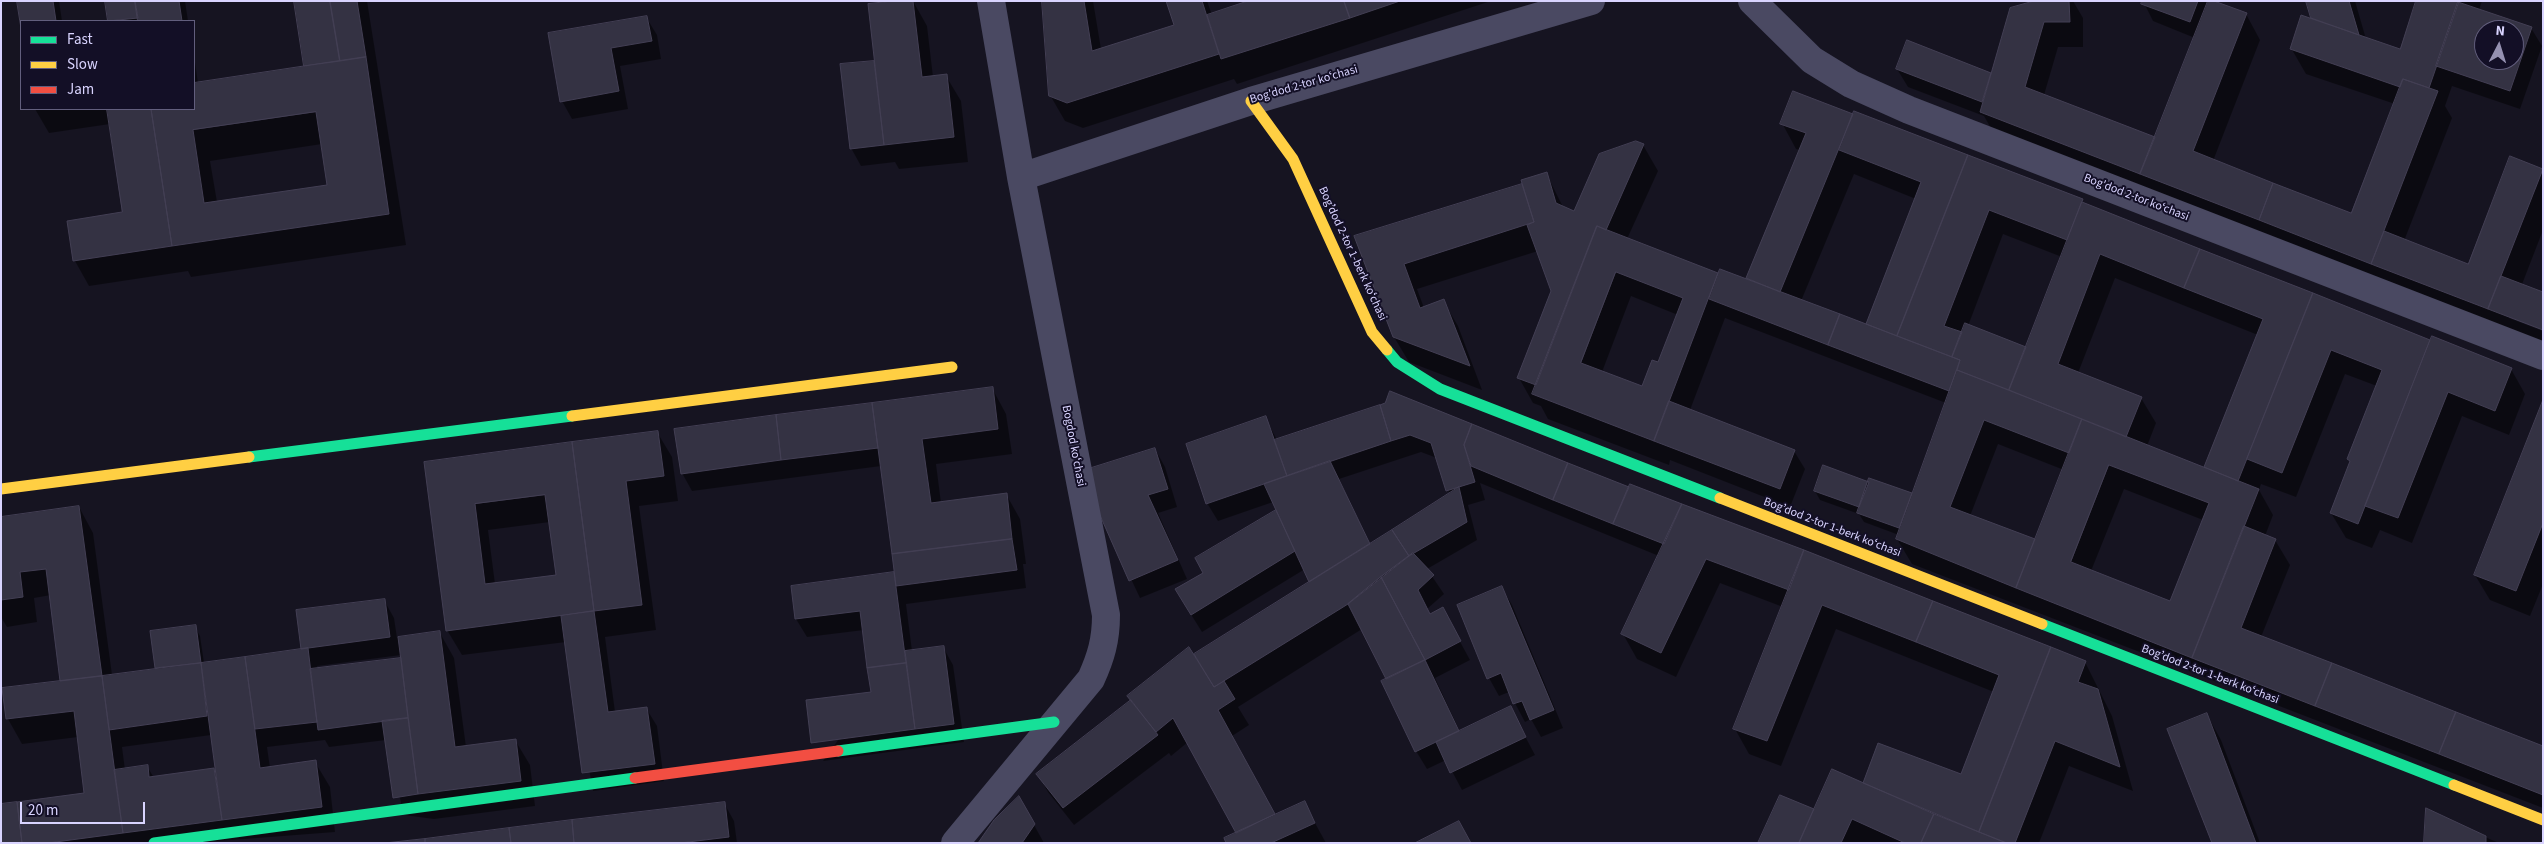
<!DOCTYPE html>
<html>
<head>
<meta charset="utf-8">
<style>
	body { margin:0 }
	#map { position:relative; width:2544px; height:844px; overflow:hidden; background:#161421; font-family:"Source Sans 3",sans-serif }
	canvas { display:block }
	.frame { position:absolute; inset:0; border:2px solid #d9d4ff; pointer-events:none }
	.legend { position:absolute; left:20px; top:20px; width:175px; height:90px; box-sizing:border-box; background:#130f26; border:1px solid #625e7d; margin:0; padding:6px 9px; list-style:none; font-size:15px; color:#d9d4ff }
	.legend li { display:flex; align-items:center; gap:10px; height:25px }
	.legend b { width:25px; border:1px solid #625e7d }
	.north { position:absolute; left:2474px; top:20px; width:50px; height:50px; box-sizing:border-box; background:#130f26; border:1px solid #625e7d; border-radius:50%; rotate:5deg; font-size:14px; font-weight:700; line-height:20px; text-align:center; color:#d9d4ff }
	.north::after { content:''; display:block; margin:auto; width:18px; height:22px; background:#9591b1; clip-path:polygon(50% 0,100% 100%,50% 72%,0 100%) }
	.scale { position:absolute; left:20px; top:802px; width:125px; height:22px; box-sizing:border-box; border:2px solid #d9d4ff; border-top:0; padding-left:6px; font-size:15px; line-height:18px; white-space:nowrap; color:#d9d4ff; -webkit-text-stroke:4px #130f26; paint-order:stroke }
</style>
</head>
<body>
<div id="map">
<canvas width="2544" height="844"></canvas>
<div class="frame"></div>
<ul class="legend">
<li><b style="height:6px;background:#16e098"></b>Fast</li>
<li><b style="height:6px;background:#ffcf43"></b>Slow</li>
<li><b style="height:6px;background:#f24e42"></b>Jam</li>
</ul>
<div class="north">N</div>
<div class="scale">20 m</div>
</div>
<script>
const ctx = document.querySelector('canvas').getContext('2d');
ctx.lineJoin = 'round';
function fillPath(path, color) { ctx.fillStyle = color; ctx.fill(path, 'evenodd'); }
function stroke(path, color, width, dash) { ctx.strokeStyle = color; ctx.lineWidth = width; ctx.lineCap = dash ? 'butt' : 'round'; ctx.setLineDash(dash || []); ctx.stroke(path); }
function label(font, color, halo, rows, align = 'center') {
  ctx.font = font + ' "Source Sans 3",sans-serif'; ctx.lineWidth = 4; ctx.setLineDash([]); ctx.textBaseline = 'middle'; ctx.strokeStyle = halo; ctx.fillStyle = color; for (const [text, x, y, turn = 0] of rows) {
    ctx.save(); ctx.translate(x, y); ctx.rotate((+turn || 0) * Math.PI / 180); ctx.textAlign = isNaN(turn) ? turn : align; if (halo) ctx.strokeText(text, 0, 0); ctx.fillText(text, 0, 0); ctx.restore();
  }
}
fillPath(new Path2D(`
	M18,1H59L62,21H22Z
	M106,1H185L188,21H110Z
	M296,1H367L406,245L191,277L188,271L89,286L75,261L68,222L123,213L110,124L49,133L35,109H194V56L198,83L306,67ZM322,144L328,186L217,202L210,161Z
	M913,1L927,26L933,77L946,76L961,101L968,162L899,169L895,162L861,166L851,148L873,62L876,67Z
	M1044,1H1093L1101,49L1175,25L1167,1H1207L1212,15L1252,1H1491L1237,84L1234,79L1083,128L1065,121L1050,95Z
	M2039,1H2073L2083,18V47H2058L2044,95L2156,138L2195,38L2153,21L2143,1H2214L2246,14L2260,40L2213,161L2352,215L2395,104L2306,74L2291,48L2312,20L2307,1H2355L2366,39L2400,51L2417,1H2482L2479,10L2531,28L2542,46L2520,109L2452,86L2445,106L2452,118L2404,241L2469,266L2542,170L2543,230L2509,318L2543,331V343L1996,137L1984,116L1908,87L1897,69L1990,74L1991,77ZM2484,30H2514V60H2484Z
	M646,17L657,35L661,59L620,66L628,109L572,119L562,101L550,34Z
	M1855,112L2082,200L2084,205L2431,342L2511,369L2525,394L2509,435L2462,416L2412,543L2380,530L2372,548L2346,538L2331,513L2351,463L2348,459L2377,386L2345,374L2296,497L2261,484L2259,490L2273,515L2265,536L2275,540L2290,565L2261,637L2543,748V808L1912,564L1897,539L1899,535L1864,522L1859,514L1820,500L1815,491L1870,483L1911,494L1912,497L1946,403L1725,318L1690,410L1794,451L1805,469L1790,507L1670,460L1669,465L1548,419L1541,406L1533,403L1519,378L1552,291L1538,251L1417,289L1424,308L1443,301L1458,326L1482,390L1409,362L1394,337L1356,237L1523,184L1546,173L1563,207L1575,212L1643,145L1658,171L1627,239L1719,276L1747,280L1800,150L1796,149L1782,123L1854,116ZM1854,174L1916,199L1867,326L1801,301ZM2003,234L2062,257L2027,348L1968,326ZM2115,278L2258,335L2205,468L2147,446L2156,423L2141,398L2078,373ZM1631,296L1678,315L1659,364L1643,388L1602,372ZM1998,444L2064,470L2036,541L1970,516ZM2124,489L2203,520L2171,603L2091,571Z
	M992,388L1006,414L1012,454L936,464L941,503L1006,494L1020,519L1026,564H1023L1026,588L906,604L912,651L943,647L953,665L964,742L823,761L872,693L864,630L807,637L796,619L792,587L896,573L881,466L692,491L682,473Z
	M2543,403V584L2530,616L2490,600L2475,575Z
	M1386,404L1629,489L2085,662L2112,716L2133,791L2069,766L2039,843H1760L1781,796L1814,811L1864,785L1962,776L1994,692L1836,629L1781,766L1749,754L1735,729L1783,607L1720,583L1676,677L1637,659L1623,634L1659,556L1480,483L1485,500L1468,505L1477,540L1427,569L1444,594L1427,609L1430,615L1452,627L1470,660L1435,678L1460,732L1510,708L1535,755L1462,790L1446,760L1427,769L1416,751L1388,679L1362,629L1238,707L1249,725L1232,736L1276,816L1304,803L1326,843H1227L1238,833L1188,742L1171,756L1169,753L1074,825L1048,792L1038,774L1194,656L1311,583L1305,569L1202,632L1187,608L1205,574L1277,510L1273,502L1218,521L1207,503L1265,417L1277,440ZM1421,452L1437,458L1450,495L1371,546L1339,479Z
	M657,432L672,457L678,501L639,506L656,630L605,637L615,712L646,708L657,726L664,781L593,791L566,642L462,655L447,630L425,463ZM550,522L557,576L495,584L488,530Z
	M1155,449L1165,467L1177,507L1158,513L1187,579L1140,598L1100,513Z
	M79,507L93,533L112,675L157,670L151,632L195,627L200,636L204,663L303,650L384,600L394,618L397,638L440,633L454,658L466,747L515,740L530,765L535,806L434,819L404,815L386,740L329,747L325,740L267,747L270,768L315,762L330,787L335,832L192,843H1L86,794L78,737L22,744L8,719L4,690L62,682L51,595L34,598L37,622L7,627L1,617V518ZM401,655L402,659L318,670L317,666ZM211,735L217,775L214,770L154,778L147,766L125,770L122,747Z
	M1502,588L1512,605L1563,728L1541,737L1531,719L1525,722L1509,692L1499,696L1489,678Z
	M2207,715L2221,740L2260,843H2214Z
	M1019,798L1044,843H980Z
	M724,803L734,821L737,843H398Z
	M2485,837L2499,843H2426Z`), '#0007');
const building = new Path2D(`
	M17,1H53L56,21H21V28Z
	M105,1H135L138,18L108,21Z
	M135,1H179L182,21H138Z
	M294,1H330L340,61L304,66Z
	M330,1H357L366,57L340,61Z
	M893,1H913L922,77L947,74L954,137L884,145L868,4Z
	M1042,1H1084L1092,51L1174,25L1166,1H1202L1219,54L1067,103L1049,96Z
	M1248,1H1344L1350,18L1221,59L1207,15Z
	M1344,1H1400L1350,18Z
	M2034,1H2069L2070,22H2044L2025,87L2155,137L2140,174L1980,112L2010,8Z
	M2142,1H2198L2190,22L2141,4Z
	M2208,1H2214L2247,13L2193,151L2273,183L2259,220L2140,174Z
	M2306,1H2349L2359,35L2311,18Z
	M2416,1H2459L2429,88L2403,79L2400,87L2290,49L2301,15L2400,49Z
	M2458,2L2532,27L2510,91L2436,66ZM2484,30H2514V60H2484Z
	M647,16L652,41L611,48L619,91L560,102L548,33Z
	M1907,40L1991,73L1982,102L1896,69Z
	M366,57L389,214L172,246L151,109H194V83ZM316,112L327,185L204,203L193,130Z
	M874,61L884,145L850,149L840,64Z
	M2403,79L2438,91L2371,264L2259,220L2273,183L2351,213Z
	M1793,91L1853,114L1780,292L1746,278L1806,133L1780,124Z
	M107,109H151L172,246L73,261L67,221L122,212Z
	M1854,111L1968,155L1897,336L1866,324L1921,182L1839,150Z
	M1636,141L1644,144L1606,230L1597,226L1536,385L1517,378L1551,291L1527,225L1534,222L1521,180L1547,172L1556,203L1574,211L1599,154Z
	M1968,155L2083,199L2067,240L1989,210L1944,326L1962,332L1952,357L1897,336Z
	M2510,156L2543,169L2488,309L2371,264L2384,231L2468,264Z
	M1522,184L1534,222L1404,264L1420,308L1444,299L1470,366L1393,337L1354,236Z
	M2082,202L2200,249L2184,288L2100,254L2058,364L2142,397L2126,437L2009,390Z
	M1597,226L1718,273L1654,441L1532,394ZM1616,272L1683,298L1658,362L1652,360L1642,386L1581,363Z
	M2200,249L2313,293L2238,481L2204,467L2263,319L2184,288Z
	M1720,269L1840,314L1828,345L1709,299Z
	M2501,276L2543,292V330L2488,309Z
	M2313,293L2430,340L2358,524L2330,513L2350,461L2347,459L2382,370L2331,350L2282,473L2247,459Z
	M1840,314L1960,360L1949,391L1828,345Z
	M1965,323L2026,347L2009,390L1957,370L1960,360L1952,357Z
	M2432,336L2512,368L2495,411L2448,392L2398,518L2365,506Z
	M1957,370L2082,419L2069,453L1984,420L1950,507L2035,539L2016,588L1896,539Z
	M993,387L998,429L922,439L931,503L1007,493L1012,539L892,554L872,403Z
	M1390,391L1472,424L1464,445L1475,482L1446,491L1431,443L1410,435L1391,441L1380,405L1385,403Z
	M2543,400V523L2516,591L2474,575Z
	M1669,401L1795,450L1780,489L1654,441Z
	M872,403L878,448L781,460L776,415Z
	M1380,405L1391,441L1287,476L1274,440Z
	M776,415L781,460L681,474L674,429Z
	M1266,416L1287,476L1206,504L1186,444Z
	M2082,419L2259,489L2192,658L2016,588ZM2109,465L2209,503L2170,601L2071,562Z
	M1472,424L1568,463L1553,500L1471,466L1464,445Z
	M658,431L664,476L626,481L642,605L594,611L572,442Z
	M572,442L594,611L446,631L424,462ZM545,495L556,575L485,584L475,504Z
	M1155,448L1168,489L1148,495L1178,560L1129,581L1099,513L1085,470Z
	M1330,461L1370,544L1309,582L1264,484Z
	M1568,463L1629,487L1613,524L1553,500Z
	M1823,465L1869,482L1859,507L1814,491Z
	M1869,478L1912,493L1899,528L1857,513Z
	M1630,484L1682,504L1664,544L1613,524Z
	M1459,487L1467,522L1409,556L1392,530Z
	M1682,504L1804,550L1789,590L1706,559L1661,653L1621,634Z
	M79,506L102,676L60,681L46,569L20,572L23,597L1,600V517Z
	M1276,510L1295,551L1191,615L1175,589L1203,573L1195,558Z
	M2244,526L2276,539L2241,628L2332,663L2315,706L2192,658Z
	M1392,530L1409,556L1348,604L1214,687L1194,654Z
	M1012,539L1017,570L896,586L892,554Z
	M1804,550L1933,601L1916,642L1822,605L1767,741L1733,729Z
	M1413,553L1434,575L1418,590L1430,614L1443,607L1461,641L1425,660L1381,577Z
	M894,572L906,663L867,668L860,611L795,619L791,586Z
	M1381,577L1425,660L1386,679L1348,604Z
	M1502,586L1554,710L1530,720L1522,701L1513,704L1501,673L1487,679L1457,605Z
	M385,599L390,637L301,649L296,610Z
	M1933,601L2051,647L1979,832L1863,783L1878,743L1961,774L1999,675L1916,642Z
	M594,611L608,712L647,707L655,764L582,773L561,616Z
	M196,625L201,663L155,668L150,631Z
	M440,631L455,747L516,739L521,781L418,794L398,637Z
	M944,646L954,724L915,729L905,651Z
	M1189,647L1214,687L1224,681L1235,699L1218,710L1275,814L1236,833L1173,718L1156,732L1127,696Z
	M2051,647L2086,661L2078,682L2098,689L2120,767L2055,741L2015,843H2007L1979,832Z
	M308,648L317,722L255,729L245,657Z
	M245,657L260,768L316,760L322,807L222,820L201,663Z
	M401,658L408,718L318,730L310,669Z
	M1425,660L1459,731L1415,752L1381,681Z
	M201,663L207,716L109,730L102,676Z
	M906,663L915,729L811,743L806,700L871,692L867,668Z
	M2332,663L2456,712L2439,754L2315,706Z
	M102,676L123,833L48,843H22L17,802L84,793L74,711L6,719L2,688Z
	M1131,700L1158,735L1063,808L1036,774Z
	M1511,706L1526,737L1450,773L1436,742Z
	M2456,712L2543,746V795L2439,754Z
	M2207,713L2256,843H2212L2167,729Z
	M408,718L418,794L393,798L382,721Z
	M148,765L149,777L214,768L222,820L123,833L114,770Z
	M1832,769L1934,814L1921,843H1905L1852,819L1841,843H1799Z
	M1780,795L1814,809L1799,843H1758Z
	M1019,796L1035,824L1022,843H978L994,820Z
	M1305,801L1315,823L1271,843H1226L1224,838Z
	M17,802L22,843H1V804Z
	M725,802L729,837L680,843H574L572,820Z
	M2426,808L2486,836V843H2424Z
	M1934,814L1979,832L2006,843H1921Z
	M572,820L574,843H511L509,828Z
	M1459,821L1471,843H1415Z
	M509,828L511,843H425V839Z
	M425,839V843H385Z`);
fillPath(building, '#343243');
stroke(building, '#433f54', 1);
stroke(new Path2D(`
	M1752,1L1812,60L1851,84L1909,110L2543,356
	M1021,177L1251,101L1591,1
	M955,843L1091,679C1101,657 1106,640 1106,615L1021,177L991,1`), '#4a4962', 28);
stroke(new Path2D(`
	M1387,350L1397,362L1440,389L1720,498
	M249,457L572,416
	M2042,624L2454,785
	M838,751L1054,722
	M154,843L635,778`), '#16e098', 11);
stroke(new Path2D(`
	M1251,101L1293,159L1372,332L1387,350
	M572,416L952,367
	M1,489L249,457
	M1720,498L2042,624
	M2454,785L2543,820`), '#ffcf43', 11);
stroke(new Path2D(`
	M635,778L838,751`), '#f24e42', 11);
label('12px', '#d9d4ff', '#130f26', [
	["Bog'dod 2-tor koʻchasi",1304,85,-16],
	["Bog'dod 2-tor koʻchasi",2136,198,21],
	["Bogʼdod 2-tor 1-berk koʻchasi",1352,254,65],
	["Bogdod koʻchasi",1073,446,79],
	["Bogʼdod 2-tor 1-berk koʻchasi",1832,528,21],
	["Bogʼdod 2-tor 1-berk koʻchasi",2210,675,21]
]);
</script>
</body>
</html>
